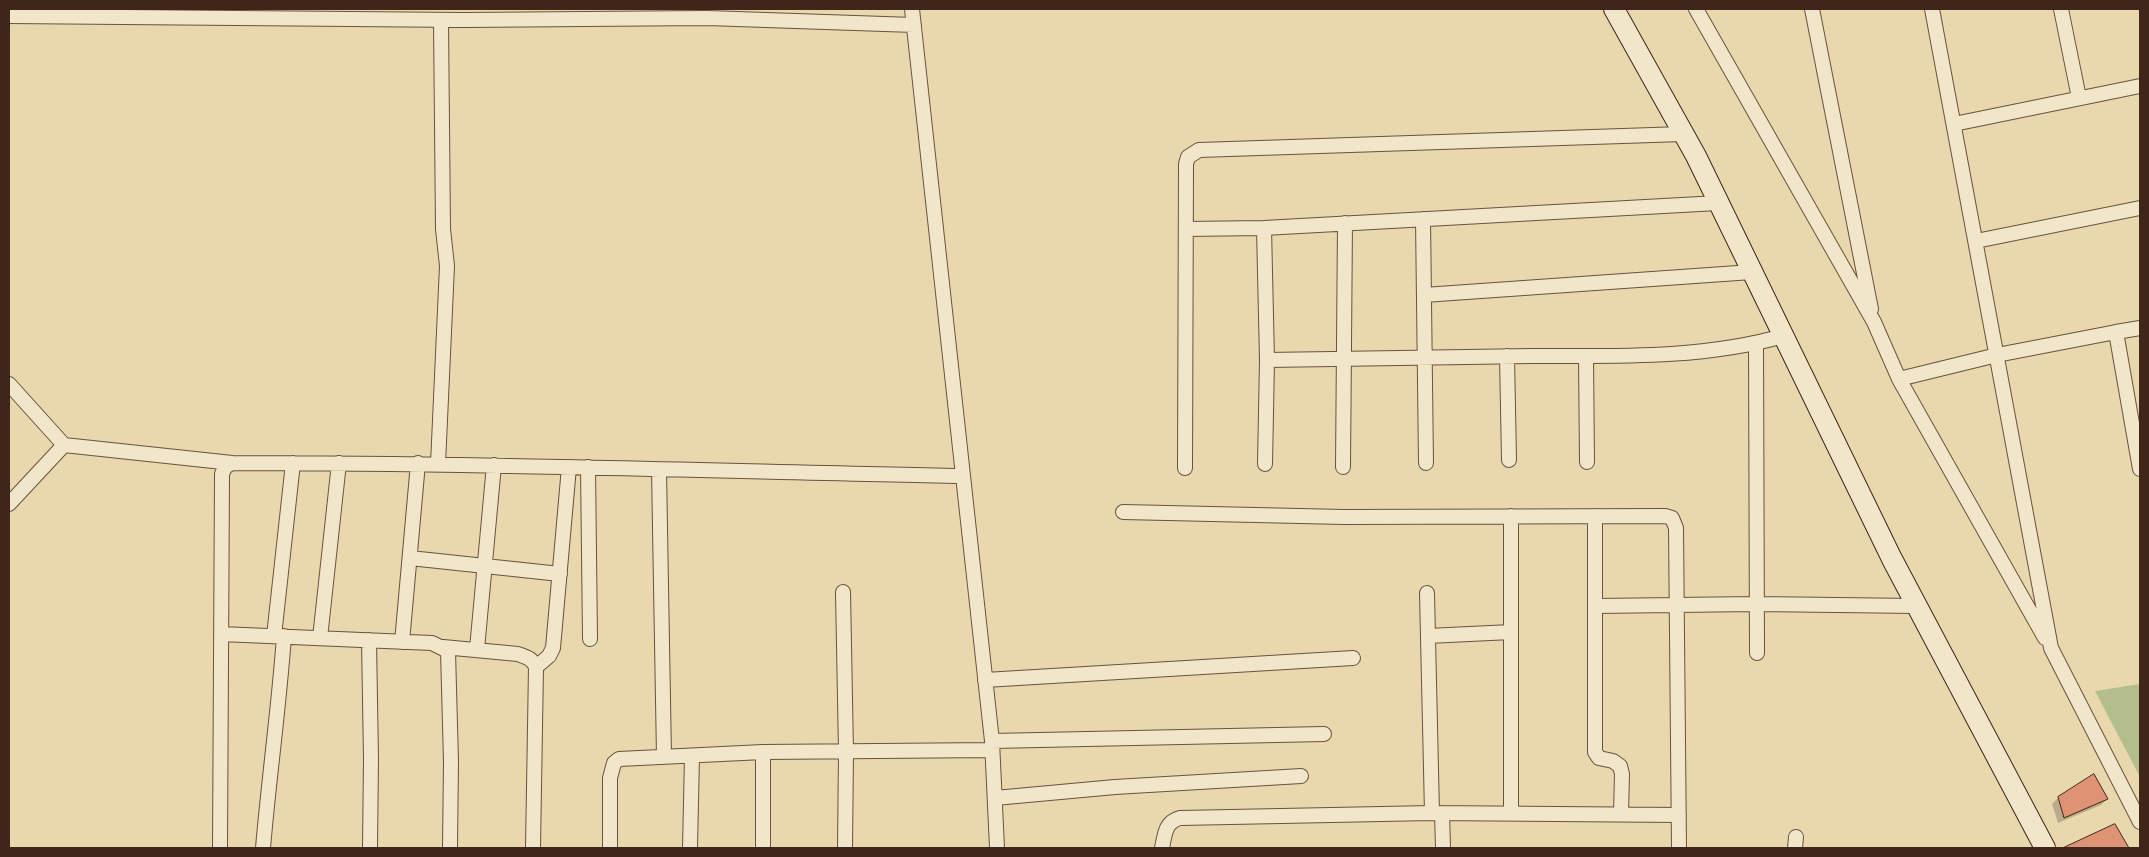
<!DOCTYPE html>
<html>
<head>
<meta charset="utf-8">
<style>
	body { margin:0 }
	#map { position:relative; width:2149px; height:857px; overflow:hidden; background:#e9d7ad; font-family:"Libre Caslon Text",serif }
	canvas { display:block }
	.frame { position:absolute; inset:0; border:10px solid #402519; pointer-events:none }
</style>
</head>
<body>
<div id="map">
<canvas width="2149" height="857"></canvas>
<div class="frame"></div>
</div>
<script>
const ctx = document.querySelector('canvas').getContext('2d');
ctx.lineJoin = 'round';
function fillPath(path, color) { ctx.fillStyle = color; ctx.fill(path, 'evenodd'); }
function stroke(path, color, width, dash) { ctx.strokeStyle = color; ctx.lineWidth = width; ctx.lineCap = dash ? 'butt' : 'round'; ctx.setLineDash(dash || []); ctx.stroke(path); }
fillPath(new Path2D(`
	M2140,684V777L2095,691Z`), '#b2bf8d');
fillPath(new Path2D(`
	M2058,798L2107,799L2101,805L2058,823L2052,804Z`), '#0003');
const building = new Path2D(`
	M2094,774L2108,799L2064,818L2058,797Z
	M2115,824L2129,848H2063Z`);
fillPath(building, '#de9374');
stroke(building, '#402519', 1);
const street = new Path2D(`
	M912,9L992,741L997,848
	M1696,9L1874,322L1899,379L2045,638
	M1812,9L1871,309
	M1932,9L2051,648L2140,822
	M2061,9L2079,98
	M9,16L464,20L707,18L914,25
	M1954,124L2140,86
	M1423,219L1426,463
	M1186,229L1264,228
	M1976,241L2140,208
	M1424,295L1752,272
	M2140,328L2116,332L2140,469
	M1756,344L1757,653
	M1507,356L1509,460
	M1586,356L1587,462
	M1267,360C1355,359 1443,357 1532,356C1615,356 1703,359 1783,336
	M1899,379L1997,355L2116,332
	M9,384L64,445L73,446
	M438,464L447,266L443,229L441,20
	M1265,464L1267,360L1264,228L1718,203
	M588,467L590,639
	M1343,467L1345,223
	M1185,468L1186,164L1188,157L1199,150L1683,134
	M659,470L664,757
	M9,504L64,445L232,463
	M1123,512L1344,517L1665,516L1672,518L1676,528L1679,848
	M1511,516V813
	M1595,516V752L1599,758L1613,761L1620,766L1622,774L1621,814
	M410,558L560,574
	M843,592L846,752L845,848
	M1427,593L1432,813
	M1595,606L1756,604L1917,606
	M221,634L432,643L448,651L451,761L450,848
	M274,636L293,463
	M1428,636L1511,632
	M320,638L339,463
	M369,640L371,759L370,848
	M402,642L418,463
	M443,647L518,654C526,657 532,658 536,667L533,848
	M477,649L494,465
	M536,667L549,656L553,648L569,467
	M985,680L1353,658
	M992,741L1324,734
	M995,798L1115,787L1301,776
	M1442,813L1443,848
	M220,848L222,474L225,467L232,463C476,463 719,471 963,476
	M263,848C269,777 279,707 284,636
	M610,848V778L614,763L619,759L763,752L992,750
	M690,848L692,756
	M763,848V752
	M1162,848C1165,834 1165,822 1180,818L1432,813L1679,815
	M1795,848L1796,837`);
const secondary = new Path2D(`
	M1614,9L1696,156L1892,559L2045,848`);
stroke(street, '#6a523e', 16);
stroke(secondary, '#402519', 22);
stroke(street, '#f1e5ca', 14);
stroke(secondary, '#f1e5ca', 20);
</script>
</body>
</html>
